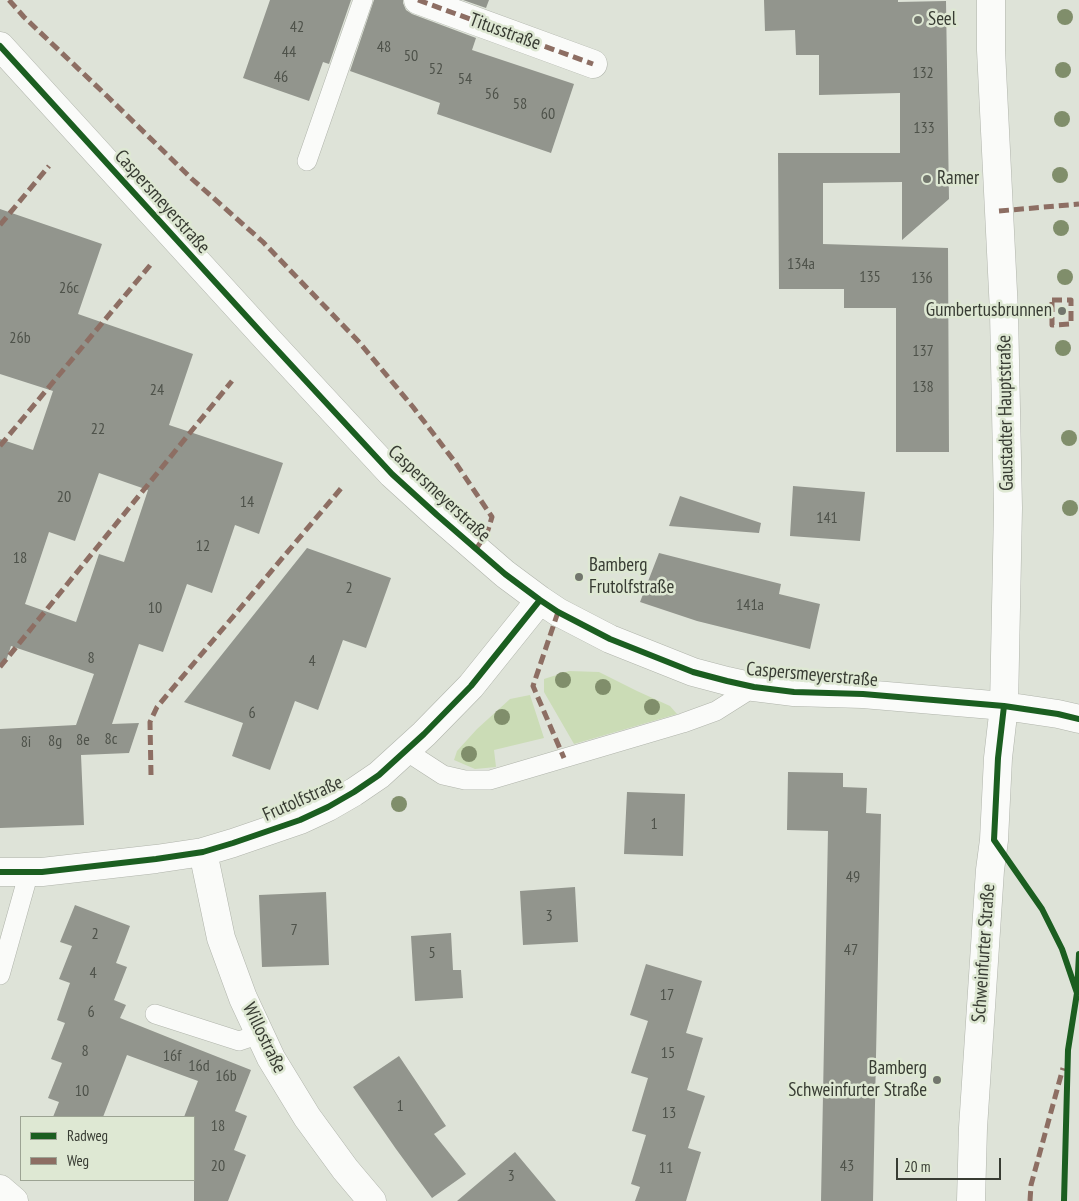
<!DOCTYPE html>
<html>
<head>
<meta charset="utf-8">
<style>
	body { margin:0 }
	#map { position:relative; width:1079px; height:1201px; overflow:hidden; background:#dee3d8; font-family:"PT Sans Narrow",sans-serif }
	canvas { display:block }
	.legend { position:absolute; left:20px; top:1116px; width:175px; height:65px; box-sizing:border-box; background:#dee8d3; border:1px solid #9ca393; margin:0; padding:6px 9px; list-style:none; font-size:15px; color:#383c33 }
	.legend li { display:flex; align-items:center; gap:10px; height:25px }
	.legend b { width:25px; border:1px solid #9ca393 }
	.scale { position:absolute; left:896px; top:1158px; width:105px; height:22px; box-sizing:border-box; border:2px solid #383c33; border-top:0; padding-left:6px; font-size:15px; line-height:18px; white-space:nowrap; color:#383c33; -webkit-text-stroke:4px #dee8d3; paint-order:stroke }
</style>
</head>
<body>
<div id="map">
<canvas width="1079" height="1201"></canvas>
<ul class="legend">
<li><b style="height:6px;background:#1b5e20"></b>Radweg</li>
<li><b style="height:6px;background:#8d6e63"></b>Weg</li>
</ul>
<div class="scale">20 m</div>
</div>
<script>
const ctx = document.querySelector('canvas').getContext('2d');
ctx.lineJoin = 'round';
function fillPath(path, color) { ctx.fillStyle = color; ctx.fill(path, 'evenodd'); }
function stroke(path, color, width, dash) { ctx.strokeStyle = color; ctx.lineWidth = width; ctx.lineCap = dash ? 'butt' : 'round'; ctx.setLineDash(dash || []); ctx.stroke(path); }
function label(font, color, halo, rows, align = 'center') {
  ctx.font = font + ' "PT Sans Narrow",sans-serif'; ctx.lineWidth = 5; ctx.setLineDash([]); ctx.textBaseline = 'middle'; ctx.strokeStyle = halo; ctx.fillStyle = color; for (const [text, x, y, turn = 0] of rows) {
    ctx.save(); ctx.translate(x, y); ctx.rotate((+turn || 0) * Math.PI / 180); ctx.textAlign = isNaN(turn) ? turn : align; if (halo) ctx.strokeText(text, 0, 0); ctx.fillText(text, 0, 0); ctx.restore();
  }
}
fillPath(new Path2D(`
	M569,671L599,672L637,691L670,706L677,714L574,744L544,692V679Z
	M530,695L544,738L494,750L496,767L475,769L454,760L457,751L477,729L510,699Z`), '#cbdcb6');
fillPath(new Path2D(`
	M270,0H351L329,64L323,62L309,101L243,78Z
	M374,0H403V3L406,10L412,14L476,38L472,50L574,84L551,153L437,114L440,103L350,71Z
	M463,0H489L486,8Z
	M764,0H898V2L946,1L949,199L902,240V182L823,183V244L948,248L949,452H896V308H844V289H779L778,153H900V93L819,95V55H796L795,30L765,31Z
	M0,209L102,244L78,314L193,354L169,425L283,463L259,534L235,525L212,593L187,584L163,652L139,644L112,724L139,723L129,753L81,755L84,825L0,828V729L76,725L94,674L11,646L5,664L0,663V439L33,450L53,391L0,374ZM99,473L148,490L124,562L99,554L76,622L25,604L49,532L75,541Z
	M793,486L865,492L860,541L790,536Z
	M680,496L761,523L759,533L669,526Z
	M307,548L391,578L366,648L343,640L318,710L295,701L270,770L232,756L243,723L184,702Z
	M659,553L781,584L779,594L820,604L810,649L697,621L640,602Z
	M788,772L843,773V787L867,788L866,813L881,814L873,1201H821L828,831L787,830Z
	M627,792L685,794L683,856L624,854Z
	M575,887L578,942L523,945L520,891Z
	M326,892L329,965L262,967L259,895Z
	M75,905L130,926L116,963L127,967L114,1000L126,1005L120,1018L185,1044L251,1070L235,1111L247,1116L234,1150L246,1155L228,1201H194V1117H184L198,1081L127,1055L103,1117H53L59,1102L48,1098L62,1063L51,1059L65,1023L57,1020L70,983L59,979L72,946L60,942Z
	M451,933L453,970H461L463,998L415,1001L411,936Z
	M646,964L702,981L686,1033L703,1038L687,1090L705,1096L688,1148L701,1152L686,1201H635L640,1187L631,1184L646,1135L632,1131L648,1078L631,1073L648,1021L630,1015Z
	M399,1056L446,1126L434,1134L466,1174L432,1198L396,1149L353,1087Z
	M515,1152L556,1201H457Z`), '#92958d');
const lane = new Path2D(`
	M307,161L363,0
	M406,751L443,775L465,780H490L683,723L716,711L754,687
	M0,975L29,872
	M155,1014L239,1041L260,1034`);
const street = new Path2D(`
	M418,0L593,64
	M0,46L268,340L392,474L437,515L505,574L540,600L558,612L610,639L693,672L727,681L754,687L794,692L863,694L1004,706
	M203,852L221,938L243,998L271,1058L307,1117L345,1169L372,1201
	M0,872H42L156,859L203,852L233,843L300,820L328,807L354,792L379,775L424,734L471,686L540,600
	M0,1189L14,1201`);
const secondary = new Path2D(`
	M1004,706L1058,714L1079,719
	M971,1201L973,1128L990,870L994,840L998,758L1004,706L1008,508L1004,312L991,50V0`);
stroke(lane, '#b0b4ab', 20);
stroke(street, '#b0b4ab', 29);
stroke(secondary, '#b0b4ab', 29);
stroke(lane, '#fafbf9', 19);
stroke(street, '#fafbf9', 28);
stroke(secondary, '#fafbf9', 28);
stroke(new Path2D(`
	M9,0L24,17L108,97L192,179L263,242L359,342L413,407L455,462L492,517L487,533L476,549
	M418,0L593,64
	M999,211L1079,204
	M0,225L49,166
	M1052,300H1071V324L1052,325Z
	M1004,312L1045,311
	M0,446L152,263
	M558,612L533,686L564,758
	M0,667L232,381
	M151,775L150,722L157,707L343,486
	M1030,1201L1031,1185L1063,1068`), '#8d6e63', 5, [10, 5]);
stroke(new Path2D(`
	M0,46L268,340L392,474L437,515L505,574L540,600L558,612L610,639L693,672L727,681L754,687L794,692L863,694L1004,706L1058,714L1079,719
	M1004,706L998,758L994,840L1042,909L1062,949L1077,993
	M0,872H42L156,859L203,852L233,843L300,820L328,807L354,792L379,775L424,734L471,686L540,600
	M1064,1201L1068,1050L1077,993L1079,954`), '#1b5e20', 6);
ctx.fillStyle = '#808e6b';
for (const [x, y] of [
	[1065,17],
	[1063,70],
	[1062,119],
	[1060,175],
	[1061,228],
	[1065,277],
	[1063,348],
	[1069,438],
	[1070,508],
	[563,680],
	[603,687],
	[652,707],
	[502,717],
	[469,754],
	[399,804]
]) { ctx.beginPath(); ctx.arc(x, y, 8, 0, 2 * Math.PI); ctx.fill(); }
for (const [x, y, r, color] of [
	[918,20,5,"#72766d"],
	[927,179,5,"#72766d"],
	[1062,311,5,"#72766d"],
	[579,577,5,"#72766d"],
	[937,1080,5,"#72766d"]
]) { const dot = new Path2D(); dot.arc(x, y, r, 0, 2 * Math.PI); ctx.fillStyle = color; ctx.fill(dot); stroke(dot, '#dee8d3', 2); }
label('16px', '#4e524a', null, [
	["42",297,27],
	["48",384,47],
	["44",289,52],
	["50",411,56],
	["52",436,69],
	["132",923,73],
	["46",281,77],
	["54",465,79],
	["56",492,94],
	["58",520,104],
	["60",548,114],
	["133",924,128],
	["134a",801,264],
	["135",870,277],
	["136",922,278],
	["26c",69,288],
	["26b",20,338],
	["137",923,351],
	["138",923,387],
	["24",157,390],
	["22",98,429],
	["20",64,497],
	["14",247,502],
	["141",827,518],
	["12",203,546],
	["18",20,558],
	["2",349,588],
	["141a",750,605],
	["10",155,608],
	["8",91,658],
	["4",312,661],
	["6",252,713],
	["8c",111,739],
	["8e",83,740],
	["8g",55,741],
	["8i",26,742],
	["1",654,824],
	["49",853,877],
	["3",549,916],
	["7",294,930],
	["2",95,934],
	["47",851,950],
	["5",432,953],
	["4",93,973],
	["17",667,995],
	["6",91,1012],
	["8",85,1051],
	["15",668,1053],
	["16f",172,1056],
	["16d",199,1066],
	["16b",226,1076],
	["10",82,1091],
	["1",400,1106],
	["13",669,1113],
	["18",218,1126],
	["20",218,1166],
	["43",847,1166],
	["11",666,1168],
	["3",511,1176]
]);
label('19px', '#383c33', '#dee8d3', [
	["Seel",928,20],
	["Ramer",937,179],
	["Gumbertusbrunnen",1052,311,"right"],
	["Bamberg",589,566],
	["Frutolfstraße",589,588],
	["Bamberg",927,1069,"right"],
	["Schweinfurter Straße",927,1091,"right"]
], 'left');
label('19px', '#383c33', '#dee8d3', [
	["Titusstraße",505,32,20],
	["Caspersmeyerstraße",162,202,48],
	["Gaustadter Hauptstraße",1006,413,-91],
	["Caspersmeyerstraße",439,494,43],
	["Caspersmeyerstraße",812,675,5],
	["Frutolfstraße",303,799,-24],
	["Schweinfurter Straße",984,953,-86],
	["Willostraße",264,1038,64]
]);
</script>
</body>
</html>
